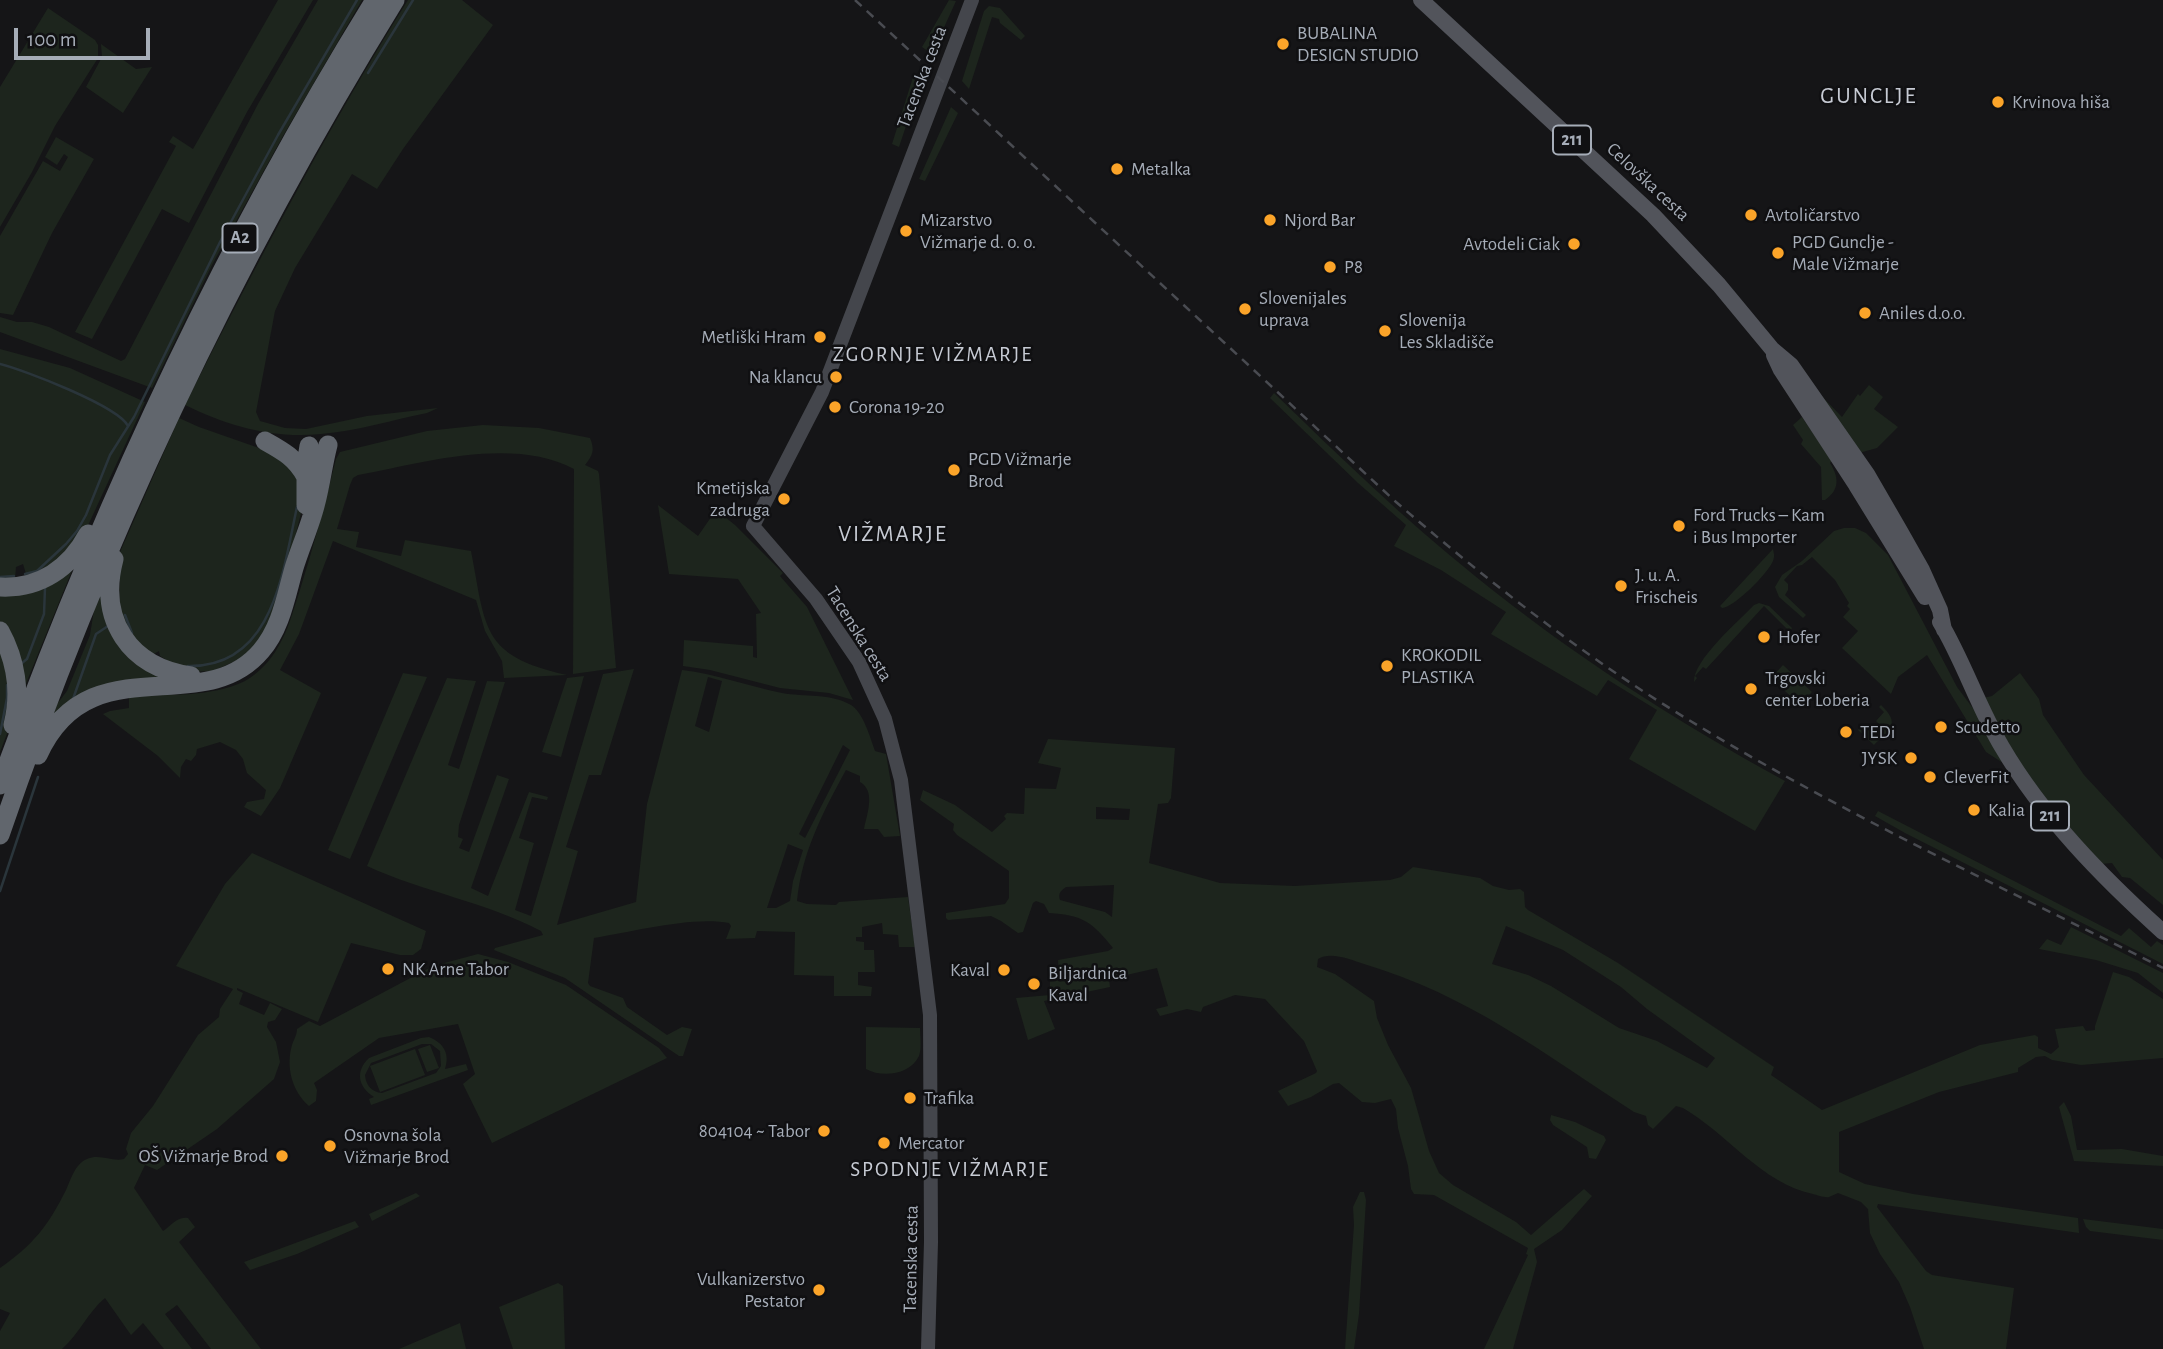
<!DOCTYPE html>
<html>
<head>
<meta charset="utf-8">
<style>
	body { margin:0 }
	#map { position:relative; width:2163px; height:1349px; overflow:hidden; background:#151517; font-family:"Alegreya Sans",sans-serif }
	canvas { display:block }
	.scale { position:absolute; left:14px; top:28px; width:136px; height:32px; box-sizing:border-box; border:4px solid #a6adb8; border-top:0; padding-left:9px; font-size:21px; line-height:24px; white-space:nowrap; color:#a6adb8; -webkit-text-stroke:5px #101012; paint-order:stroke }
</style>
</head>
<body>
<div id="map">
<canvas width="2163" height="1349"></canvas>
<div class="scale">100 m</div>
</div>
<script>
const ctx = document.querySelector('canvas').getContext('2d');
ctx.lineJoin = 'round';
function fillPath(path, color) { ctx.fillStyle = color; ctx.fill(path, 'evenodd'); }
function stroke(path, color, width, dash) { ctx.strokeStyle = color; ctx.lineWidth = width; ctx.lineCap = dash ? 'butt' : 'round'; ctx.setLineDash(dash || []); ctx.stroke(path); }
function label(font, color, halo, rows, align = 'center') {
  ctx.font = font + ' "Alegreya Sans",sans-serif'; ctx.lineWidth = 5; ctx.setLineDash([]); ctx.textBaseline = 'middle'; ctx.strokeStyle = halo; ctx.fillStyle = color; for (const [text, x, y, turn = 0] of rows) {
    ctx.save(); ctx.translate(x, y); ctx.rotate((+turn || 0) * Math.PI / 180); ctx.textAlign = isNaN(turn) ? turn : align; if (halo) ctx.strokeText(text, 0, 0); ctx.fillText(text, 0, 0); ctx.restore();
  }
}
fillPath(new Path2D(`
	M278,0H313L247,112L189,223L162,209L92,339L75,332L176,146L169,142L173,136L193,149Z
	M318,0H362L283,136L213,263L152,388L0,332V317L17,322H32L49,327L121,361L125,359L258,104Z
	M408,0H462L493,25L403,149L377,189L352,174L295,268L275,311L256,412L260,421L285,428L306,429L367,416L438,408L427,413C392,420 357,431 321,434C273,439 228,426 185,405C255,267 326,131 408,0Z
	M949,0L956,1L932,54L922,47Z
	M989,6L1000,8L1025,36L1021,40L1000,23L999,19L992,17L969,89L962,81L984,11Z
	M48,8L95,40L98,45V58L55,126L32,172L0,227V87Z
	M101,44L136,69L152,67L123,113L86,87L102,57Z
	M914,74L921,81L899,147L892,144Z
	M951,107L958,113L925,181L919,179Z
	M56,137L94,159L52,233L13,315L0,313V236L43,161L60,171L68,157L64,154L57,165L45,157Z
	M0,349L70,368L145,402L85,532L70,554L27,577L23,564L16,567L15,579L0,583Z
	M1805,379L1842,417L1858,394L1860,396L1869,385L1883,397L1874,409L1898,427L1877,448L1859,453Z
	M1274,393C1339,456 1404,519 1475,576C1571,654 1677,722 1785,781L1755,831L1629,759L1657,710L1608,680L1597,696L1491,634L1506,612L1441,570L1394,546L1406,525L1358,483L1270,398Z
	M1802,417L1832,461L1830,463C1839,477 1840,490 1825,500H1822L1821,467L1801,444L1803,440L1793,425Z
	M179,418L199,427L279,455L299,471L301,513L278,606L263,638L242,658L213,671L186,672L160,656L159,651L152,655L133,644L119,619L120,552Z
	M483,425L539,428L590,438C595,450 593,455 585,465L598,471L599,474L616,668L573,674L574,469C513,436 422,463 358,475L353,478L350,485L337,529L359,532L356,547L401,556L405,540L471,551C486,627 480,656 567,675L504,678L502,661L485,631L476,600L333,541L299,634L280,670L321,693L280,788L261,816L244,807L247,802L264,799L266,790L247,773L243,759L236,750L220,742L197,749L196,755L191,761L186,759L181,767L180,778L158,756L103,714L110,711L129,708V696C167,694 210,698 245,681C258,674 271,660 278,647C288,631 293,611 299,593C313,548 325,504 336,459L340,452L427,431Z
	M658,505L698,536L716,510L735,525L783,573L780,576L807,607L853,700L829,693L780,688L710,670L683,666L684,640L753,646V657L757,658L756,614L761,613L738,579L669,574Z
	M1844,528H1855L1866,533L1888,555L1957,687L1978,715L2003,763L1986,752L1927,655L1898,677L1891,694L1842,648L1858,631L1843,617L1850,609L1847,606L1849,603L1835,580L1812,557L1802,565L1797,566L1784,580L1788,584V590L1785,595L1806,615L1803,618L1779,597L1775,587L1782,575L1802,561L1834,531Z
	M1773,549C1774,555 1775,555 1773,561C1768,573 1735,607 1722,608L1720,606Z
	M75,563L23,691L0,624V591Z
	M105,587L107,610L164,676L52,718L57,704L67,691L90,635L94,610Z
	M1759,603L1769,606L1792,628L1790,632L1764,606L1706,669L1703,667L1695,676L1697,678L1694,682C1693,660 1739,621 1754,605Z
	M0,642L8,664V731L0,752Z
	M1783,665L1812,692L1800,705L1771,678Z
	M634,669L601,775H589L566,847L578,851L557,925L636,902L647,804L682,670C716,674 748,686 782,693C804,697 831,693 851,705C863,712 870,737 875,751L886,754L900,836L884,837L878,829H864C867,814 876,791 860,782V776L846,770C823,812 802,852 797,901L807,904L836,905L839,902L908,897L915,947H899L898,935L883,934L882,923L862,927V937H856V941L864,942V950H874L875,972H858V985L872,987L871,996H834V976L794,975L795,932L757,931L755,938L726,939L731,926L729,923C692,916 632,932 594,938L588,983L590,986L623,998L627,1007L667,1035L682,1027L692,1029L683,1056H679L565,978L494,950L495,948L543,935L541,931C486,902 423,892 367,866L447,678L476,681L448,765L459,769L487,681L505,682L459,825L458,837L463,839L459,848L469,852L497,775L509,779L471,888L488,896L529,792L548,797L547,800L532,797L519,838L534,843L515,910L531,916L603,674ZM708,677L722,681L709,732L695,726ZM843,745L850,750L805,838L799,834ZM788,844L803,850L793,881L790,901L776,908H767Z
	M403,673L427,677L350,859L328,850Z
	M2020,673L2039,699L2043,715L2084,775L2163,860V905L2130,878L2122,877L2112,863L2101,864L2067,827L2020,767L1983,698L1992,696Z
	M584,676L561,757L542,752L567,678Z
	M1881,705C1901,724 1890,729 1874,745L1858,730L1862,725L1874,735L1882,727L1876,721L1884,712L1879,707Z
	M1048,739L1175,748L1171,798L1168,803L1158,804L1149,863L1220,883L1295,886L1390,880L1401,877L1413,867L1480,878L1493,886L1509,890L1520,889L1524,892L1525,907L1528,910L1618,963L1774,1067L1771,1075L1822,1110L1980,1045L2035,1035L2038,1037V1048L2051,1054L2059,1047L2055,1029L2083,1026L2086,1031L2095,1030V1026L2113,972L2129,977L2163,999V1058L2081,1065L2052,1060L2045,1056L2036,1057L2018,1068V1072L1939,1092L1839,1132V1172L1865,1184L1913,1194L2078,1218L2079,1233L1878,1204L1877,1207L1926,1271L1932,1275L2014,1288L2006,1349H1924L1910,1307L1899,1282L1880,1254L1870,1233L1868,1209L1861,1202L1838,1193C1835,1194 1832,1196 1829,1197C1825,1198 1817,1195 1813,1194C1761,1183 1728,1134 1683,1108L1676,1106L1653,1129L1648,1125L1646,1116L1634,1112C1544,1054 1469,995 1364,964C1351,960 1331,951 1318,959L1317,967L1335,974L1374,1001L1377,1018L1388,1045L1411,1088L1429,1151L1439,1173L1453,1185L1516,1222L1531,1235L1584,1189L1592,1196L1562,1230L1534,1249L1537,1262L1513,1349H1484L1528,1255L1526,1254L1528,1248L1434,1195L1414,1194L1411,1189L1408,1166L1398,1128L1396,1109L1391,1099L1375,1103L1362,1102L1339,1083L1333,1084L1311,1097L1288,1106L1278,1091L1316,1073L1317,1071L1304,1041L1265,999L1235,995L1203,1007L1201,1012L1187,1009L1160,1016L1156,1009L1168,1006L1157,968L1109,979L1110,987L1044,1001L1055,1029L1028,1040L1016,998L1050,995V977L1059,976L1058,960L1108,951L1113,948C1092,922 1083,915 1049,913L1044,904L1036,901L1033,903L1023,932L1018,933L1001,921L991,916L948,920L946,918V913L1005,904L1009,898V871L957,835L953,830L954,824L920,800L923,790L955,805L992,832L1006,819L1004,816L1007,813L1024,814L1025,788L1056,789L1061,768L1038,763ZM1096,807L1130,809L1129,820L1096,819ZM1114,885L1112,917L1105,912L1060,900C1058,894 1060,891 1066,887ZM1506,926L1563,950L1621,987L1647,1009L1715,1058L1707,1068L1657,1041L1619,1028L1551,986L1528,975L1492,964Z
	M1878,811L2121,936L2129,928L2151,947L2157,941L2163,945V964L1905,833L1875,816Z
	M252,853L426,931L421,949L413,955H400L351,943L318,1022L237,988V990L243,993L239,1004L264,1015L270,1003L282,1009L275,1020L268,1022L267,1027L276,1042L280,1062L274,1079L217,1129L157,1170L145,1165L134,1188L163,1231C171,1226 177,1216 188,1218L195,1227L179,1242L261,1349H211L177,1305L165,1314L192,1349H164L143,1323L131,1335L105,1298C88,1312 80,1333 62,1349H0V1331L10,1313L0,1309V1268C33,1245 48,1226 66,1190C71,1179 75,1164 87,1159C100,1153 111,1162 124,1159L128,1154L126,1149L131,1133L153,1106L198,1035L219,1017L220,1009L233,989L176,966L225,884Z
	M2071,927L2163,973V993L2138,973L2096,960L2039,949L2047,939L2061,945Z
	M478,954L508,962L566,985L659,1048L667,1058L492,1143L463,1084L475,1074L458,1024L379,1038L314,1083L317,1090L316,1101L309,1106C291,1090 286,1066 292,1045C294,1039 297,1035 297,1029L309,1021L320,1026L433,966Z
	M866,1027L920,1028C920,1036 922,1048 919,1056C910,1075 882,1078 866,1069Z
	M429,1037C444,1043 450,1054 445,1069L466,1064L468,1070L371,1105L369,1099L374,1097C358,1087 355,1071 369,1058L421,1038ZM422,1044H431L440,1051L441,1066L436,1073L382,1093C372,1092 366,1086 365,1075L371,1063Z
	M430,1045L439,1068L427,1072L418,1049Z
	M415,1049L425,1075L380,1092L370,1066Z
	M2064,1102L2071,1116L2077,1150L2122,1149L2163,1156V1166L2074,1161L2059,1107Z
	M1551,1115L1575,1122L1604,1136L1606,1140L1596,1159L1589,1158L1587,1147L1553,1125L1550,1120Z
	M1360,1192H1364L1366,1200L1359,1314L1354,1349H1345L1354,1225L1353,1207Z
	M416,1193L420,1196L372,1221L369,1214Z
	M2083,1219L2163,1229V1240L2090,1231L2086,1227Z
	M355,1221L359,1227L297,1254L250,1270L244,1262Z
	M558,1283L563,1286L565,1349H513L499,1307Z
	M460,1323L466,1349H399Z`), '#1d251d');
stroke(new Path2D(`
	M368,73L413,0
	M0,364C24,370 118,406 128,426
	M25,574L37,571L66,544L77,531L86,515L110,455L134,417L220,242L278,135L357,0
	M0,577L14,576
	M125,615L132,633
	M22,663L27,659L44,614L45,588
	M188,666C274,668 283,570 297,507
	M73,699L96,634L108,626
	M0,734L7,698V685
	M0,891L38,777`), '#2a353b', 2.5);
stroke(new Path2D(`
	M928,1349L931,1242L930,1015L901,780L885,719L859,662L816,599L753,526L822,392L972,0`), '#44464c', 14);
stroke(new Path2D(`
	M1421,0L1653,215L1719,285L1772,349L1791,365L1867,474L1900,531L1922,570L1940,610L1944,630
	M1774,355L1781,370L1856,485L1925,597
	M1940,622C1964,662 1978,707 2002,747C2043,817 2103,878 2163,932`), '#52545b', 16);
stroke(new Path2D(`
	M265,441C283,451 296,458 306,477
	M306,505V465L309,446
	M114,559C98,620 129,667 191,676
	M0,587C40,589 70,568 88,534
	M0,631C16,660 21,693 13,725
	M38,755C89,642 202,721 261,651C281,628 286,596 294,568C301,545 311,524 316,502C321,483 323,464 328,445
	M0,785C99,511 222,247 375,0
	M0,835C100,542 233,263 395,0`), '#61666d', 19);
stroke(new Path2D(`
	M855,0L1396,502C1483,577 1573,648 1671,709C1828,807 1998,885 2163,968`), '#494b51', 2.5, [9, 7]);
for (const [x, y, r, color] of [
	[1283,44,7,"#fba429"],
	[1998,102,7,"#fba429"],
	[1117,169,7,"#fba429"],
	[1751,215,7,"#fba429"],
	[1270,220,7,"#fba429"],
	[906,231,7,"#fba429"],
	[1574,244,7,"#fba429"],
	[1778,253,7,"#fba429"],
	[1330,267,7,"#fba429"],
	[1245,309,7,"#fba429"],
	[1865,313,7,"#fba429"],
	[1385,331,7,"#fba429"],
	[820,337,7,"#fba429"],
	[836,377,7,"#fba429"],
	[835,407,7,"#fba429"],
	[954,470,7,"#fba429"],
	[784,499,7,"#fba429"],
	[1679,526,7,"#fba429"],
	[1621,586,7,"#fba429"],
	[1764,637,7,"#fba429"],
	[1387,666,7,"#fba429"],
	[1751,689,7,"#fba429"],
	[1941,727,7,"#fba429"],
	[1846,732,7,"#fba429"],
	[1911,758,7,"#fba429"],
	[1930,777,7,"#fba429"],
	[1974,810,7,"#fba429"],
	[388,969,7,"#fba429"],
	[1004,970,7,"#fba429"],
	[1034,984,7,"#fba429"],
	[910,1098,7,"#fba429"],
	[824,1131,7,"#fba429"],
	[884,1143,7,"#fba429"],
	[330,1146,7,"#fba429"],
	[282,1156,7,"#fba429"],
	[819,1290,7,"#fba429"]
]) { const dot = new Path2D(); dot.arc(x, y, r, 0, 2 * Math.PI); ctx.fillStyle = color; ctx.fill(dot); stroke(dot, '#101012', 2.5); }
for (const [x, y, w] of [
	[1572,140,38],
	[240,238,35],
	[2050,816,38]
]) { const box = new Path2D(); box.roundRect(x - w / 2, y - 14.5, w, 29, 5); ctx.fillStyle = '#101012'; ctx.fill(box); stroke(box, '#a6adb8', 2); }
label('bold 18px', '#a6adb8', null, [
	["211",1572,140],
	["A2",240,238],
	["211",2050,816]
]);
label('19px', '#a6adb8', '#101012', [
	["BUBALINA",1297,33],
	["DESIGN STUDIO",1297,55],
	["Krvinova hiša",2012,102],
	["Metalka",1131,169],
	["Avtoličarstvo",1765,215],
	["Mizarstvo",920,220],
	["Vižmarje d. o. o.",920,242],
	["Njord Bar",1284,220],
	["PGD Gunclje -",1792,242],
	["Male Vižmarje",1792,264],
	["Avtodeli Ciak",1560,244,"right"],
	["P8",1344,267],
	["Slovenijales",1259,298],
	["uprava",1259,320],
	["Aniles d.o.o.",1879,313],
	["Slovenija",1399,320],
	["Les Skladišče",1399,342],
	["Metliški Hram",806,337,"right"],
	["Na klancu",822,377,"right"],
	["Corona 19-20",849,407],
	["PGD Vižmarje",968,459],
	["Brod",968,481],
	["Kmetijska",770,488,"right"],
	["zadruga",770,510,"right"],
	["Ford Trucks – Kam",1693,515],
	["i Bus Importer",1693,537],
	["J. u. A.",1635,575],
	["Frischeis",1635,597],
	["Hofer",1778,637],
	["KROKODIL",1401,655],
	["PLASTIKA",1401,677],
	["Trgovski",1765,678],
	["center Loberia",1765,700],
	["Scudetto",1955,727],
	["TEDi",1860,732],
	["JYSK",1897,758,"right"],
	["CleverFit",1944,777],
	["Kalia",1988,810],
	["NK Arne Tabor",402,969],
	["Kaval",990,970,"right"],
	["Biljardnica",1048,973],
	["Kaval",1048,995],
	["Trafika",924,1098],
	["804104 ~ Tabor",810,1131,"right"],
	["Osnovna šola",344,1135],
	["Vižmarje Brod",344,1157],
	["Mercator",898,1143],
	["OŠ Vižmarje Brod",268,1156,"right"],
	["Vulkanizerstvo",805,1279,"right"],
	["Pestator",805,1301,"right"]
], 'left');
label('19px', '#a6adb8', '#101012', [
	["Tacenska cesta",922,77,-69],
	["Celovška cesta",1648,182,43],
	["Tacenska cesta",859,634,58],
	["Tacenska cesta",911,1259,-89]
]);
ctx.letterSpacing = '2px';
label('21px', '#c7cbd4', '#101012', [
	["ZGORNJE VIŽMARJE",933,355],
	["SPODNJE VIŽMARJE",950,1170]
]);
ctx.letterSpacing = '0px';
ctx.letterSpacing = '2px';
label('23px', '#c7cbd4', '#101012', [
	["GUNCLJE",1869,96],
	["VIŽMARJE",893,534]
]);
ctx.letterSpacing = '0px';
</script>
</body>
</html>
